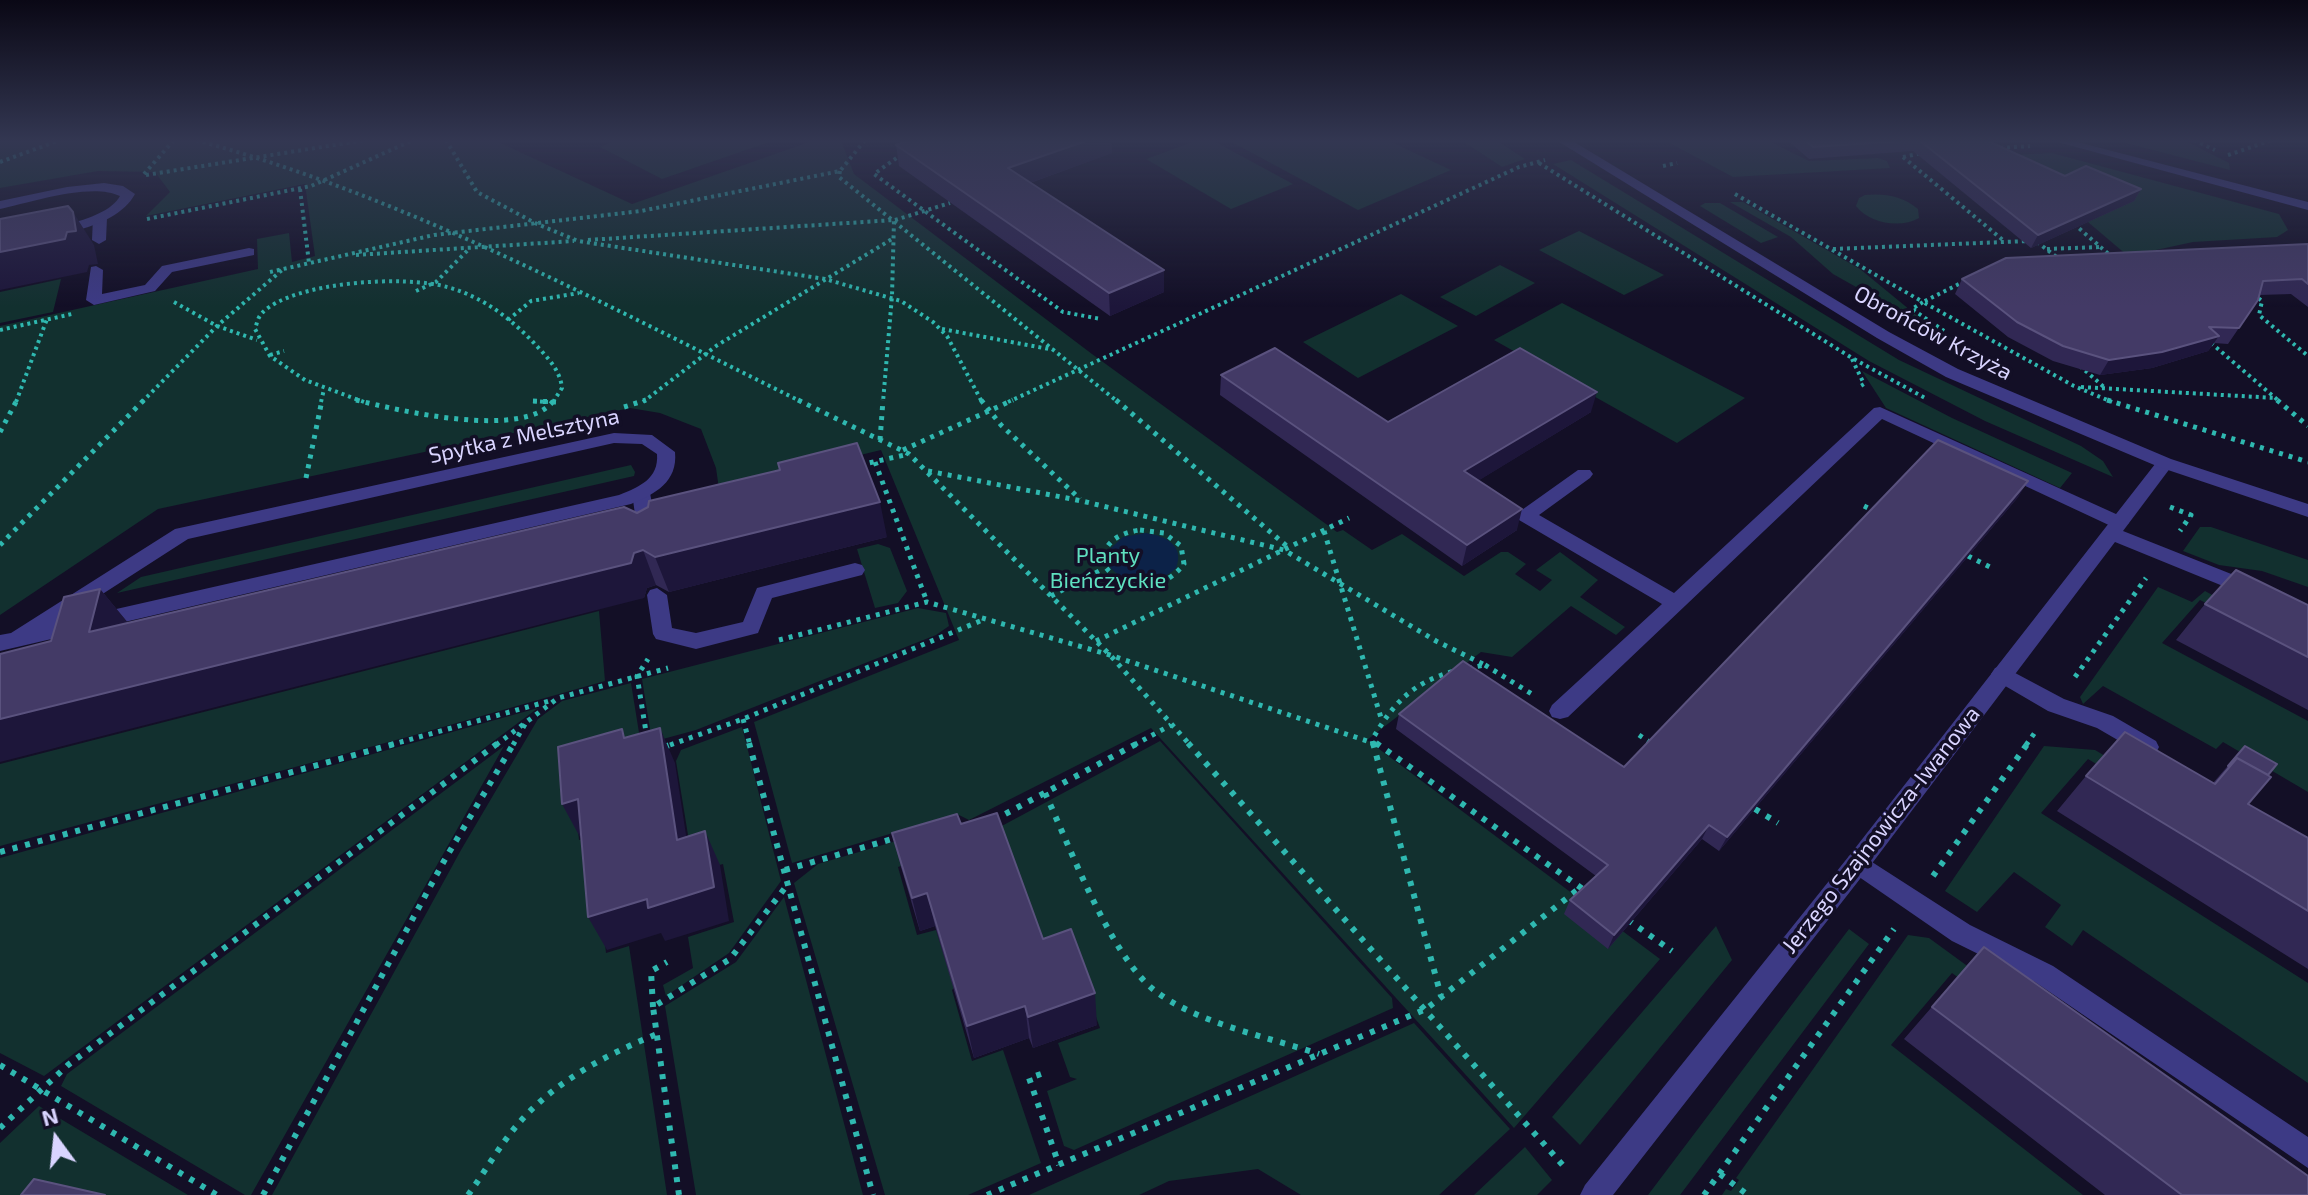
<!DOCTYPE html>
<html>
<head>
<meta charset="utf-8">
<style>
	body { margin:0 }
	#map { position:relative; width:2308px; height:1195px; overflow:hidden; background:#130f26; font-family:"Exo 2",sans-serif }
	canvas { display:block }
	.north { position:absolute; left:16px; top:1099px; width:80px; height:80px; -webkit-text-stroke:6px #130f26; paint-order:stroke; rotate:345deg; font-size:22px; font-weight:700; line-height:32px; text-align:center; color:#d9d4ff }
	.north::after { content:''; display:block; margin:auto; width:28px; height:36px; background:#d9d4ff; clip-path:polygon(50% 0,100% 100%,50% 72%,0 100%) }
</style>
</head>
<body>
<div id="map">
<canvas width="2308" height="1195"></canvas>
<div class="north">N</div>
</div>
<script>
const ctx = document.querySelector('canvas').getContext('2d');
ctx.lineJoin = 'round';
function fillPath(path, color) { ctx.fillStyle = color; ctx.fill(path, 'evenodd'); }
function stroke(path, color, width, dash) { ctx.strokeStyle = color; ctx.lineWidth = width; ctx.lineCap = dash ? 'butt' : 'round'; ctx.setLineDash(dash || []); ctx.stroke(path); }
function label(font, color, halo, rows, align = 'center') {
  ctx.font = font + ' "Exo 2",sans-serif'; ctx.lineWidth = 7; ctx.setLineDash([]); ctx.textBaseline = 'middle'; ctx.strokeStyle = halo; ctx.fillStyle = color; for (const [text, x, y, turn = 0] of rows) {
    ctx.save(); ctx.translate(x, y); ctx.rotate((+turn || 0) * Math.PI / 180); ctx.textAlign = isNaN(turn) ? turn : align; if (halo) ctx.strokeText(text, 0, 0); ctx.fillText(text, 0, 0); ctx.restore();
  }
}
fillPath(new Path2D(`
	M0,140H494L632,204L815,140H841L854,174L1092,354L1337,532L1343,530L1372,550L1402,534L1464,576L1501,552H1508L1526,564L1515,574L1540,591L1552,580L1536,570L1560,552L1598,580L1580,597L1625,627L1616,635L1571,606L1512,657L1481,652L1367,740L1660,959L1514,1128L1151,728L969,820L957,814L792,863L754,722L959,640L881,450L719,489L716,468L701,429L660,413L630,408L158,509L0,615V326L258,269L257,239L289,233L292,262L315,256L305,184L146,216L170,192L155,172L98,171L0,188Z
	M617,140H775L662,179L600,147Z
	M1198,140H1212L1293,184L1231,209L1146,159Z
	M1228,140H1387L1451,170L1358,210Z
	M1461,140H1496L1525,159L1502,167Z
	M1664,140H1767L1809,161L1878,158L1887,161L1890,168L1733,177Z
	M2114,140H2184L2229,163L2230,170Z
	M2052,153L2279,214L2288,230L2277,237L2193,242L2128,256L2009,155Z
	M1571,160L1899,360L2081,446L2103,461L2113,477L1985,421L1869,361L1553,164Z
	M1865,195C1884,193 1903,196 1918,209L1919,218C1900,229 1869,223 1856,206L1859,198Z
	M1730,202H1743L1860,269L1921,319L2000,368L1833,274L1791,237Z
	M1705,203H1720L1778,237L1761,243L1700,206Z
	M1579,231L1664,275L1624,295L1539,250Z
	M1500,265L1535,283L1476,316L1440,297Z
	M61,279L53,312L0,323V292Z
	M1401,294L1458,326L1358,378L1303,342Z
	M1562,303L1745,398L1677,443L1494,340Z
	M1862,371L1952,418L2072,473L2060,488L1886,408Z
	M631,465L635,472L634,476L117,593L141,577Z
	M2200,527H2211L2308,560V587L2262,571L2219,565L2183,551Z
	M878,544L890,548L907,591L898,603L875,608L857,549Z
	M2158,587L2192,602L2205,591L2251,616L2249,625L2200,600L2162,643L2308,721V792L2223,742L2216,749L2103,686L2083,704L2080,697Z
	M918,608L946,613L949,626L936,635L696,730L652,742L642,679Z
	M599,611L605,681L411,736L0,846V764Z
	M631,683L641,745L573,780L579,840L599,835V890L606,953L629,946L667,1195H272L461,850L538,719L562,701Z
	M538,708L44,1076L0,1053V858Z
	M742,727L781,881L729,953L666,996L663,985L693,968L688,937L734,922L723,864L694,872L676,761L681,750Z
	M1160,741L1392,998L1393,1008L1074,1150L1064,1146L1047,1091L1077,1079L1070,1077L1058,1043L1100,1028L1075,959L1047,967L998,828Z
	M504,746L251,1195H245L61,1086L67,1074Z
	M2044,746L2095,750L2144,779L2141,791L2088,759L2041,813L2308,983V1083L2083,930L2072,946L2045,927L2061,905L2014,872L1977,912L1945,891Z
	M951,825L936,854L898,867L917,935L936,930L954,988L952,990L972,1061L1003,1050L1041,1163L968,1195H885L794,883L818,864Z
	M784,897L863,1195H696L665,1006L736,962Z
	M1716,926L1732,960L1580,1145L1552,1117Z
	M1849,929L1869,944L1680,1195H1648Z
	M1908,935L1929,938L2014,1000L2010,1015L1952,973L1891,1045L2083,1195H1722L1726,1189L1731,1191L1739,1180L1736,1178Z
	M1414,1023L1510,1129L1439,1195H1301L1258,1169L1169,1181L1139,1195H1029Z
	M39,1106L188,1195H0V1143Z
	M1525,1147L1552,1180L1537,1195H1474Z`), '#12302f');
fillPath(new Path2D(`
	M1146,533C1165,536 1185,545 1176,568C1157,586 1126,587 1109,566V550L1123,537Z`), '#0c2248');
stroke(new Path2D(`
	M196,140C409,198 605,305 802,402
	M446,140L477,192L537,224L578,241L825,279L901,301L933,322L947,336L982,402
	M2194,140L2215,150
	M2000,148L2030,146
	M902,154L874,174L1063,312L1101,319
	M2228,155L2272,140
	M1903,157L1922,153
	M1903,157L2004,241
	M0,162L60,140
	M1539,163L1852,358L1927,399
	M1663,166L1677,163
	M840,171L839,177L1118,402
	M144,174L174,140
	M146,175L365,140
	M300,189L309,263
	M1735,194L1923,302L1912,309L1944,331
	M147,219L311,186L413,140
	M895,220L950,203
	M2074,224L2112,257
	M588,240L894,220L892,296L883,402
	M2037,242L2058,258
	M1833,249L2028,241
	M2047,249L2100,247
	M356,255L574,241
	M270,272L434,235L641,211L840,171L865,140
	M1965,281L1923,302L2074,386L2112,402
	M416,291L436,282L469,249
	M2253,294L2262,301L2259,315L2308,356
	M174,302L217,326L257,340
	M508,320L531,301L579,293
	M942,329L1054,350
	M0,330L72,314
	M2211,343L2280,402
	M270,355L284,351
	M1852,359L1864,384L1859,387
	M2080,366L2105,388
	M2081,387L2276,398
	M533,401L548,402
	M16,402L47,319
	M142,402L217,326L282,270
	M321,402L324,389
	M364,402L305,380L270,356L255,329C257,323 258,317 262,313C294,281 406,275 447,287C481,296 509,317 533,342C546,356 560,369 562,388L553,402
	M643,402L716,346L892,239
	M1008,402L1519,167L1545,160`), '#2fb8b0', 4, [3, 4]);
stroke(new Path2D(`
	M356,400C397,410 525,441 554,400
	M798,400L909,454L1110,655L1190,745
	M981,400L1001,425L1080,499
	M1116,400L1289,548
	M2107,400L2308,462
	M2277,400L2308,426
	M533,401L556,402
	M624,407L646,400
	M0,432L17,400
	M880,440L883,400
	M903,450L1013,400
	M875,462L927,602
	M860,465L909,454
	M928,471L1082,501L1284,550L1436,641L1485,665L1469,668
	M306,478L322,400
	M1864,506L1876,512
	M2170,507L2191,515L2180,531
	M1140,530L1164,533L1181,546L1184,564C1161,594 1120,594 1101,560C1107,540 1120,533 1140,530Z
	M1324,531L1382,721
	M0,545L144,400
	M1968,556L1990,567
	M1051,596L1103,569
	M779,640L927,602L1110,655L1379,745
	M1096,641L1349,518
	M1485,665L1532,694
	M2075,677L2146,578
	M743,719L750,745
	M1639,735L1651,743
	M647,738L637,676L648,659
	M390,745L553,700
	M496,745L558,698L668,668
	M513,745L525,724
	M670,745L743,719L985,619
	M1134,745L1171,725
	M1373,745L1372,740C1393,703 1413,682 1455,671
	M2026,745L2036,731`), '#2fb8b0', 5, [4, 6]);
stroke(new Path2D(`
	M749,743L873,1195
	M1188,743L1567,1170
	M1373,743L1441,996
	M1376,743L1587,892
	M664,747L676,743
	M1045,793C1070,847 1110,955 1154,990C1196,1023 1268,1037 1319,1054
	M1755,809L1778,823
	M994,820L1138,743
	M0,852L398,743
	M785,870L899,837
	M1933,876L2028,743
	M1628,920L1672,951
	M653,1007L651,971L667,962
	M0,1065L217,1195
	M1041,1074L1029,1078L1059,1165
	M0,1128L68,1065L498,743
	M1720,1174L1748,1195
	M263,1195L444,861L514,743
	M468,1195C485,1172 499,1146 518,1124C555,1081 606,1055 657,1034
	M679,1195L653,1007L730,959L788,884
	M987,1195L1426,1009L1581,887
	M1704,1195L1894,929`), '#2fb8b0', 6, [5, 8]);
fillPath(new Path2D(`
	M100,214L107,218L106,240L99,244L92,240L93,218Z
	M249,248L254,249V255L172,272L155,291L94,305L86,300L91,267L96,266L103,270L102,294L145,285L162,266Z
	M1880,407L2127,519L2129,523L2120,529L2113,527L1882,419L1568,717L1560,719L1552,717L1549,711L1552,705L1662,604L1519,520L1517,516L1519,512L1578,470H1590L1593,474L1590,478L1539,515L1674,593L1874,408Z
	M641,487L650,493L658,536L648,542L638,536L632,493Z
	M855,563L862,565L865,570L862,575L772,598L758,633L696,649L656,639L653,634L647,595L650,590L657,588L667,595L672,628L696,633L743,622L757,588Z
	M2002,666L2064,699L2113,716L2156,741L2159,747L2156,753L2148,756L2140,753L2097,728L2048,711L1995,680L1991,674L1995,668Z
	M1858,853L1970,925L2053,966L2308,1137V1168L2035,982L1952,941L1849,870L1846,863L1849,856Z`), '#3d3a85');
fillPath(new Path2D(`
	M2050,140H2070L2308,202V210Z
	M104,183L123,186L135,194C114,233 40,237 0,244V236C30,231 105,224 120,196C92,182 31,202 0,209V201L67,187Z
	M614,433L652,435L675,452C678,482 655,494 631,504L0,651V635L11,633L175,529ZM614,443L642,444L657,454C659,479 639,487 619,495L59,622L188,539Z
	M2165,457L2174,463L2123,531L2259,585L2262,590L2259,595H2245L2115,542L1867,870L1613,1195H1580L1585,1185L1849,856L2159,459Z`), '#3d3a85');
fillPath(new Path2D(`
	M1556,140H1571L1889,332L1958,369L2171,459L2308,504V517L2159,467L1946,377L1877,338Z`), '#3d3a85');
fillPath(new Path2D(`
	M911,140H1111L1112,153L1030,183L1164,292L1110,316L899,166L896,145Z
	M1787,140H1986L2065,176L2141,189L2134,201L2031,248L1913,151L1809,159Z
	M2308,244V307L2291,294L2259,295L2258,300L2228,344L2214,343L2208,351L2152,368L2100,375L2053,361L2008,337L1955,294L1962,279Z
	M1221,375L1388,422L1591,412L1479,480L1517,530L1462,566L1220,395Z
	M2019,496L1719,851L1702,839L1608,949L1564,914L1570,900L1596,876L1396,729L1399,714L1624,767Z
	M637,513L887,537L669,592L656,585L647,588L644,598L51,641L100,589L128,623Z
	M2205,604L2308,605V710L2176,640Z
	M2245,746L2268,775L2248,804L2308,838V969L2057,811L2086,776L2213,783Z
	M961,824L1043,939L1097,1025L1033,1048L1029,1038L974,1058L935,926L920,931L901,867L892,833Z
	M1984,947L2308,1195H2105L1904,1039Z`), '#312854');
fillPath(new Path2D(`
	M1089,140H1111L1112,153L1010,190L1008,168Z
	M2141,189L2134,201L2031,248L2038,235Z
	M73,212L94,245L98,264L89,265L87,272L0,290V252Z
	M1164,270V292L1110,316L1109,293Z
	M2219,336L2208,351L2152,368L2100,375L2109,360Z
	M1597,392L1591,412L1460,492L1464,471Z
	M2028,481L2019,496L1719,851L1727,837Z
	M880,502L887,537L669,592L655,557Z
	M1522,509L1517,530L1462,566L1467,545Z
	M643,550L656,585L647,588L644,598L0,762V719Z
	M100,589L129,624L89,632Z
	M660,728L675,763L692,874L677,840Z
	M578,799L581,839L562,804Z
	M1709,825L1702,839L1608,949L1614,935Z
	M705,831L720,865L729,921L665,941L661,933L607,950L588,917L647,899Z
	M927,893L935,926L920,931L912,898Z
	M1095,993L1097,1025L1033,1048L1028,1017Z
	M1025,1006L1029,1038L974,1058L967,1026Z`), '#1d163a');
const building = new Path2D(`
	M911,140H1089L1008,168L1164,270L1109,293L896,145Z
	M1805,140H1916L1813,147Z
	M1919,140H1986L2065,176L2086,166L2141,189L2038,235Z
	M68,206L73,212L76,231L67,232L65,239L0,252V219Z
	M2308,244V284L2302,279L2263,281L2258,300L2239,328L2209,327L2219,336L2162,352L2109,360L2063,346L2017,322L1962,279L2006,258Z
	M1275,348L1388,422L1520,348L1597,392L1464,471L1522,509L1467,545L1221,375Z
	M1938,440L2028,481L1727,837L1709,825L1614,935L1570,900L1608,865L1399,714L1463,661L1624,767Z
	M857,443L880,502L655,557L643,550L634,553L631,563L0,719V654L51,641L64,597L100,589L89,632L624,507L637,513L648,507L649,501L780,470L778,463Z
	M2236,570L2308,605V657L2205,604Z
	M660,728L677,840L705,831L714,887L648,908L647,899L588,917L578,799L562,804L558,747L622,729L624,738Z
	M2125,732L2215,784L2237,758L2271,777L2248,804L2308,838V911L2086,776Z
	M2245,746L2277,764L2268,775L2237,758L2229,767L2228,766Z
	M997,813L1043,939L1071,929L1095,993L1028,1017L1025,1006L967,1026L927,893L912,898L892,833L957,814L961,824Z
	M1984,947L2308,1176V1195H2182L1932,1007Z
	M34,1179L105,1195H21Z`);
fillPath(building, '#433a66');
stroke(building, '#5a527e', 2);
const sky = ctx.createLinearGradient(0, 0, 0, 307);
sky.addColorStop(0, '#0a0815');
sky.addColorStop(0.46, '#333752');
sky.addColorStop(1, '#33375200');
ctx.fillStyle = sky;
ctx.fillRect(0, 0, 2308, 307);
label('22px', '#d9d4ff', '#130f26', [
	["Obrońców Krzyża",1933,333,28],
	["Spytka z Melsztyna",524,436,-12],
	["Jerzego Szajnowicza-Iwanowa",1881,830,-52]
]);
label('22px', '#5fe0c0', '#130f26', [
	["Planty",1108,556],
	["Bieńczyckie",1108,581]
]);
</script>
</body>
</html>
